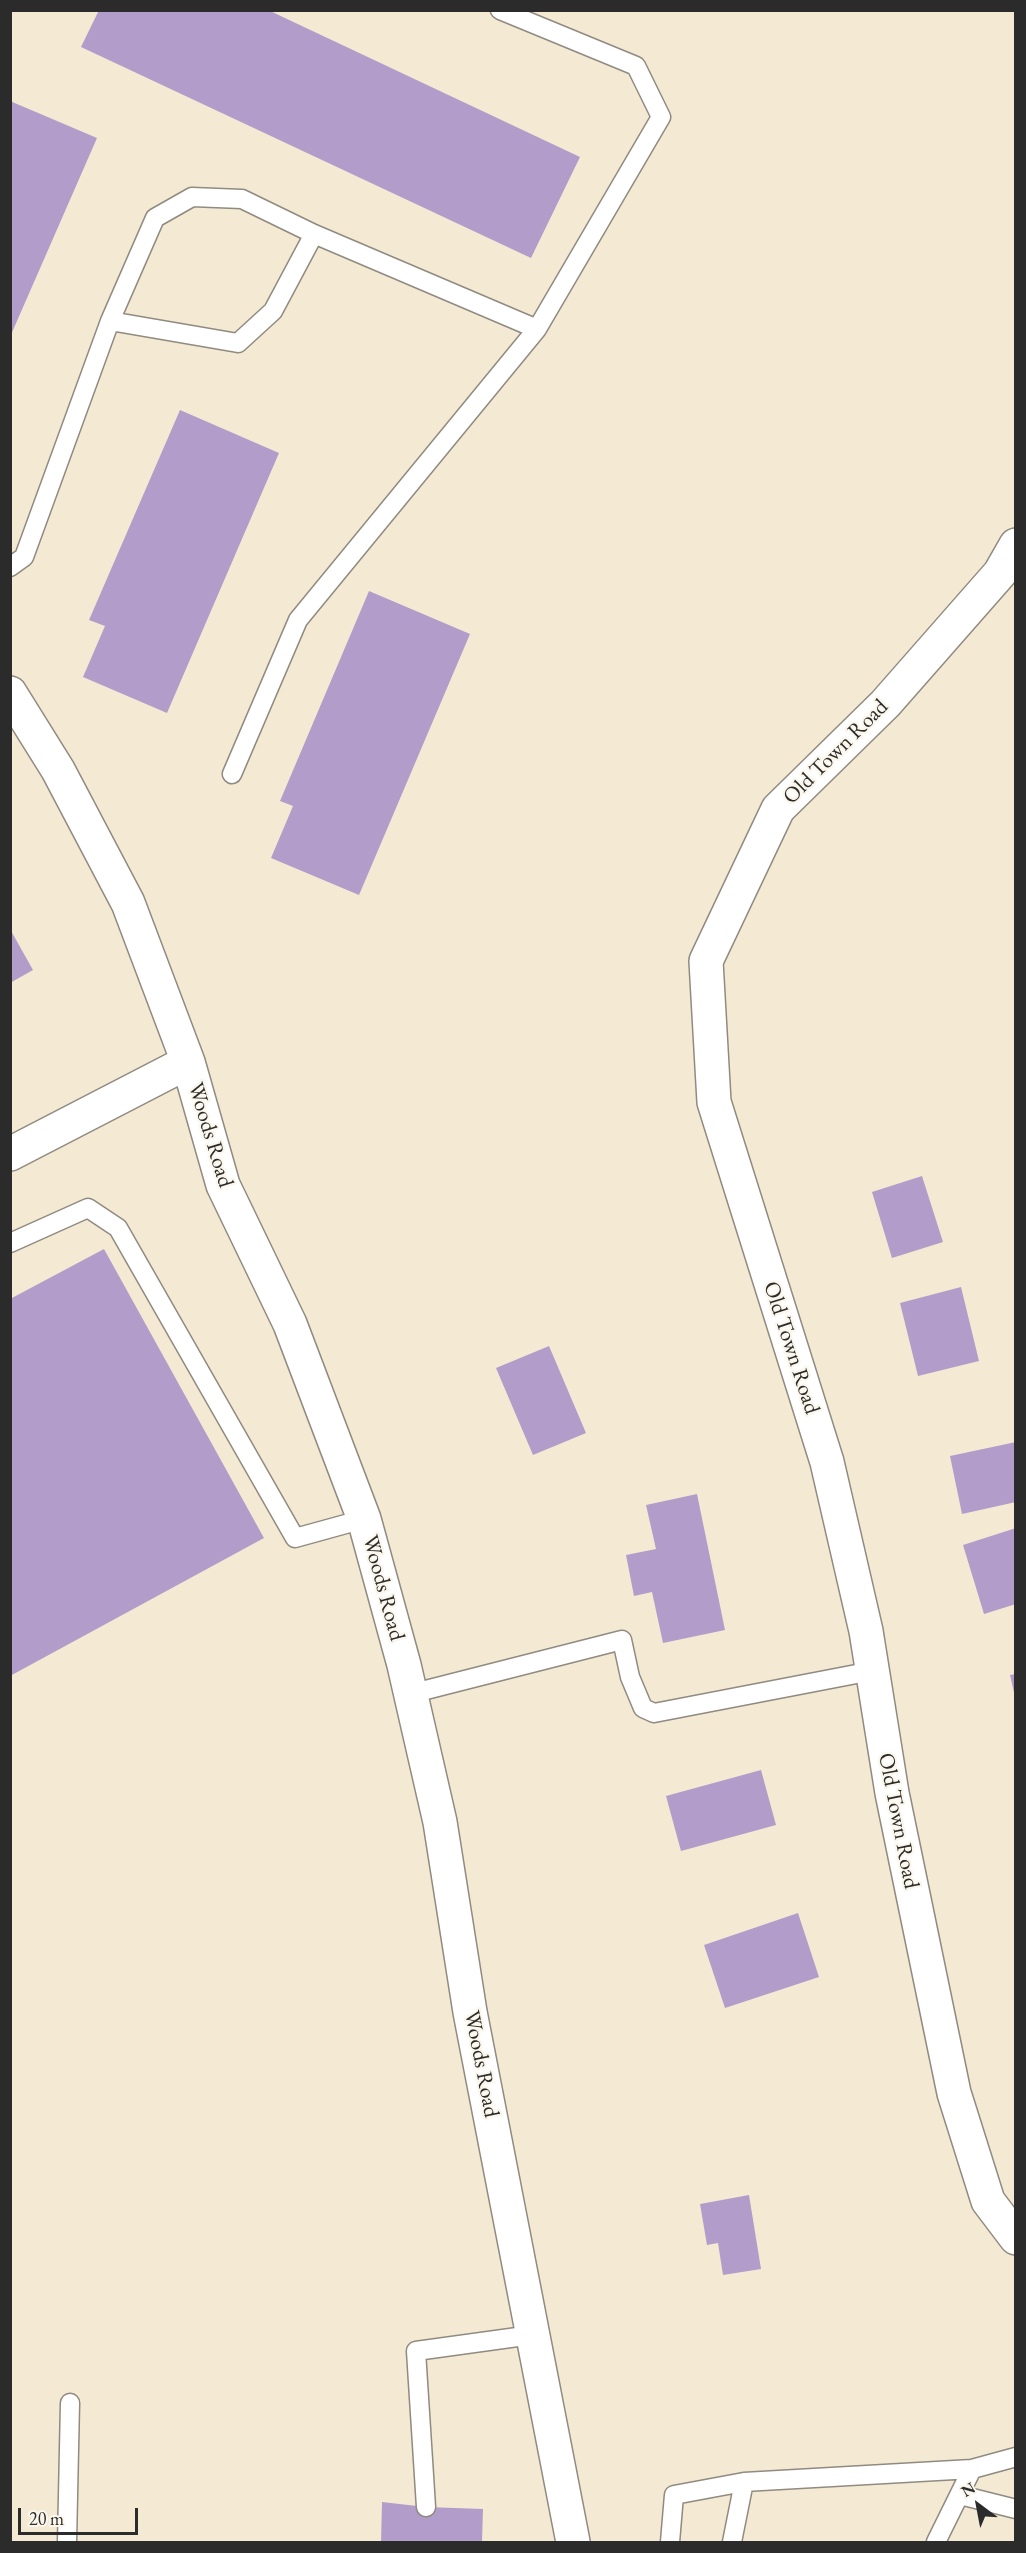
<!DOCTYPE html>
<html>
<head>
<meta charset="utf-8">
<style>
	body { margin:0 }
	#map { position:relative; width:1026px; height:2553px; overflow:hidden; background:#f4ead4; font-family:"EB Garamond",serif }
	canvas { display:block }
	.frame { position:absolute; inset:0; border:12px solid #2b2b2b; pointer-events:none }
	.north { position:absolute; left:948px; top:2475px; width:60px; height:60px; -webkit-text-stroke:4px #fbf7ec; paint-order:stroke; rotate:328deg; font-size:16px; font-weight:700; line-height:24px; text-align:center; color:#2b2b2b }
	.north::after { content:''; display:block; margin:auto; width:21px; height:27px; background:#2b2b2b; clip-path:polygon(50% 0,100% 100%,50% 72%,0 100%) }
	.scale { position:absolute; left:18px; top:2508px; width:120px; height:27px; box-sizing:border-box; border:3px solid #2b2b2b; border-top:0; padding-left:8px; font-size:18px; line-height:21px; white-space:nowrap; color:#2b2b2b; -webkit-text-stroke:4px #fbf7ec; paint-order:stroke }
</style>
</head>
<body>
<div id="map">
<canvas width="1026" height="2553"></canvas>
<div class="frame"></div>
<div class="north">N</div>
<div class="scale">20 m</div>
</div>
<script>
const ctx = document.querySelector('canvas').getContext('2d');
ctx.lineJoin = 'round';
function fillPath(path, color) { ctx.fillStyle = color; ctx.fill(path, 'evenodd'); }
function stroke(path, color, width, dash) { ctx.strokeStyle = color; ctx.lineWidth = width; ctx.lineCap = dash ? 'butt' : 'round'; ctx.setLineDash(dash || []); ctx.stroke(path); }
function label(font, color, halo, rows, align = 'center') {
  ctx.font = font + ' "EB Garamond",serif'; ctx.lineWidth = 4.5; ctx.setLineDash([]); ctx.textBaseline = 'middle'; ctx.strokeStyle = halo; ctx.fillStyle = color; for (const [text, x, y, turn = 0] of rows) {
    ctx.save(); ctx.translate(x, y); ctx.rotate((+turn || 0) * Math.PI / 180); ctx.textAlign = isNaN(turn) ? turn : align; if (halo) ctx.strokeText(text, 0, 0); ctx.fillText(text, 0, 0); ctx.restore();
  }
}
fillPath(new Path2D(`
	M99,10H268L580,157L531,258L81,47Z
	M10,101L97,138L10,337Z
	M180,410L279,453L167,713L83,677L105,626L89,620Z
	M369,591L470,634L359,895L271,858L293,806L280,801Z
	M10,929L33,970L10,983Z
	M922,1176L943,1242L892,1258L872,1192Z
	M104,1249L264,1538L10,1676V1299Z
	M961,1287L979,1361L918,1376L900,1303Z
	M549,1346L586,1433L533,1455L496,1368Z
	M1016,1442V1502L962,1514L950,1456Z
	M697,1494L725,1630L663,1643L652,1592L634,1596L626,1555L656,1549L646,1505Z
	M1016,1528V1604L984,1614L963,1545Z
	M1016,1674V1697H1015L1010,1675Z
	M761,1770L776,1825L681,1851L666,1796Z
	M798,1913L819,1977L725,2008L704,1945Z
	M749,2195L761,2269L723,2275L718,2243L707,2245L700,2204Z
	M382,2502L426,2507L483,2509L482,2542H381Z`), '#b29cca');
const lane = new Path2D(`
	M110,321L238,343L273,311L314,234
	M10,567L24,557L110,321L155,218L192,197L242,199L314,234L537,329L661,117L636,66L500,10
	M232,774L298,620L537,329
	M10,1243L88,1208L118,1228L295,1538L364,1519
	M410,1694L622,1640L630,1677L643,1708L654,1713L872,1671
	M960,2495L1016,2509
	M426,2507L416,2351L532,2335
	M67,2542L70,2403
	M670,2542L674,2495L744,2482L972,2469L1016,2457
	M732,2542L744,2482
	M936,2542L972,2469`);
const street = new Path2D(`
	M1016,545L1000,573L885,704L778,809L706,961L714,1102L827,1462L866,1631L892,1793L954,2093L988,2201L1016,2238
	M10,693L58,770L128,903L188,1062L223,1185L290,1324L364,1519L404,1665L440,1822L470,2012L573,2542
	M10,1154L188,1062`);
stroke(lane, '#908a80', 21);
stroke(street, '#908a80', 36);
stroke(lane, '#fff', 18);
stroke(street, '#fff', 33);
label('22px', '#2b2b2b', '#fbf7ec', [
	["Old Town Road",836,752,-45],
	["Woods Road",210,1135,73],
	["Old Town Road",791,1348,72],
	["Woods Road",383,1588,75],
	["Old Town Road",898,1821,79],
	["Woods Road",481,2064,79]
]);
</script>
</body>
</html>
